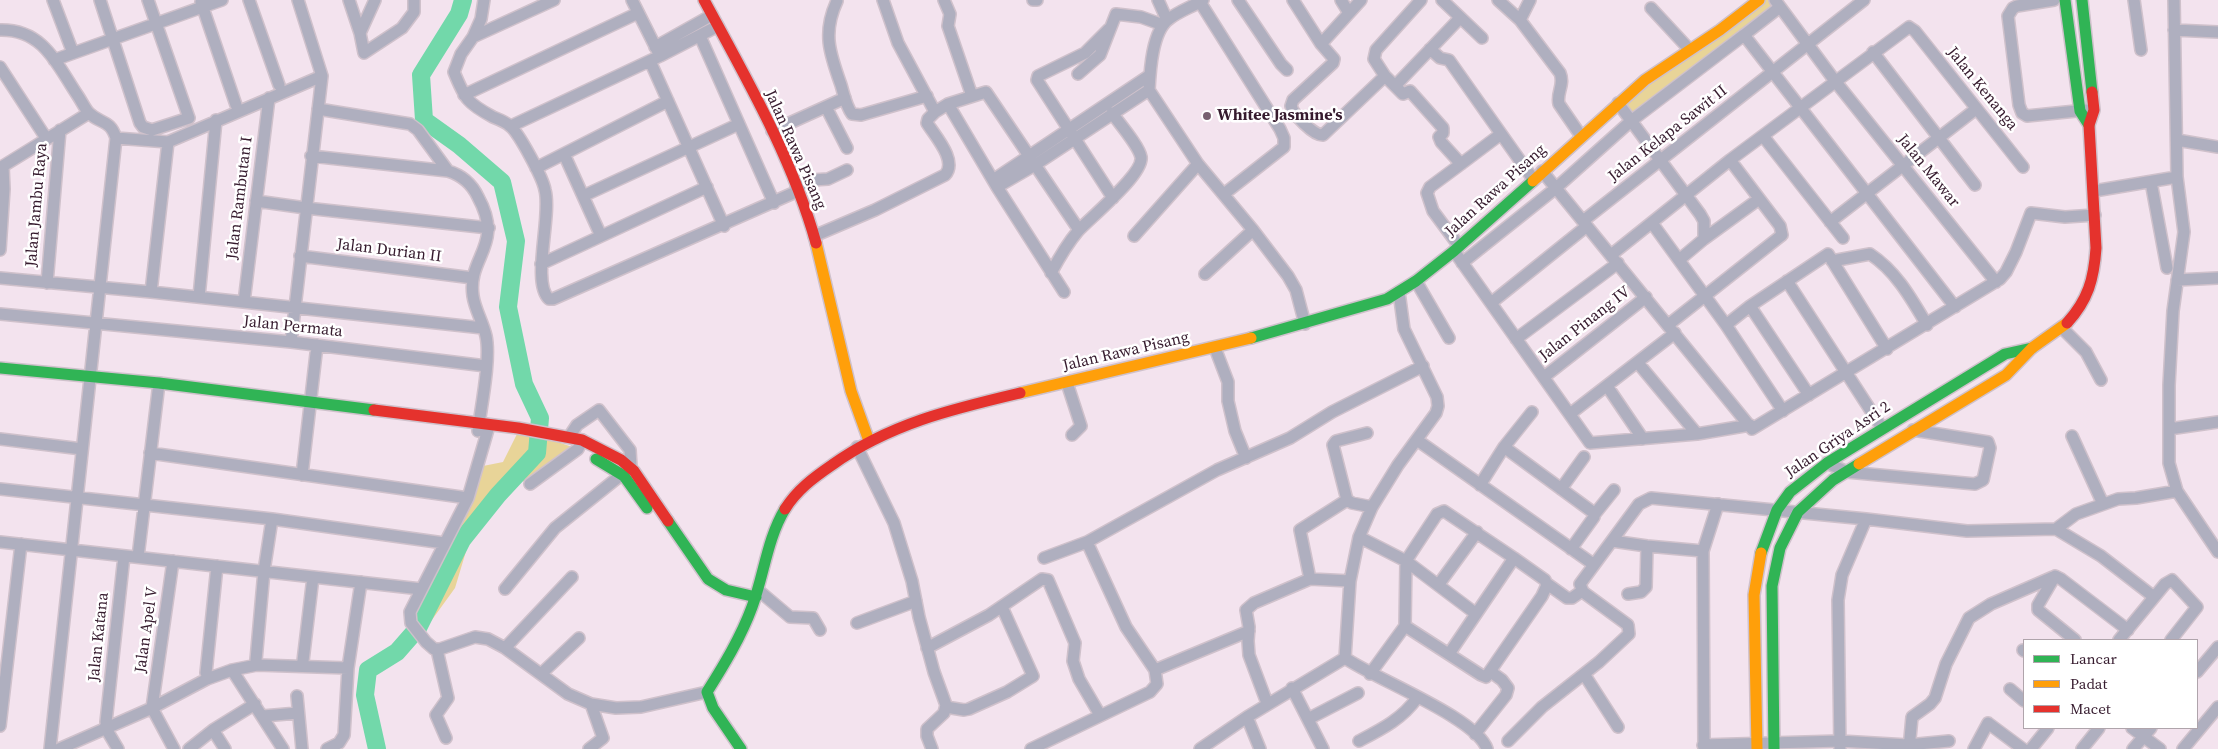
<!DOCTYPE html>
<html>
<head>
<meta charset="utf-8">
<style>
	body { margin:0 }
	#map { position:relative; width:2218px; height:749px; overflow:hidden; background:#f3e3ee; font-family:"Source Serif 4",serif }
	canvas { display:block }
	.legend { position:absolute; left:2023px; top:639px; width:175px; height:90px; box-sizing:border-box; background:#fff; border:1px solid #afa4ab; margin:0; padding:6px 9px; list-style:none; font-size:15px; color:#361b2e }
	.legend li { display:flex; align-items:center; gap:10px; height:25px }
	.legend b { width:25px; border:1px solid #afa4ab }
</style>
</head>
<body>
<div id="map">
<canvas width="2218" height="749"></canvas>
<ul class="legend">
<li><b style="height:6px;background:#30b455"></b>Lancar</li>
<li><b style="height:6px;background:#ff9f0a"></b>Padat</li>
<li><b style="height:6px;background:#e5322d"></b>Macet</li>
</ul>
</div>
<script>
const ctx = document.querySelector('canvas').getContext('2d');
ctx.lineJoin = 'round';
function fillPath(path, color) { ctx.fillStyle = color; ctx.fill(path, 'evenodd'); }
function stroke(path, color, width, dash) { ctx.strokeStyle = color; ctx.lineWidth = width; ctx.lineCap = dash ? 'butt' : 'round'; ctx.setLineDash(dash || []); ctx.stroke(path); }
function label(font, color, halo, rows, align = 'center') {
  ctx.font = font + ' "Source Serif 4",serif'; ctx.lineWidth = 5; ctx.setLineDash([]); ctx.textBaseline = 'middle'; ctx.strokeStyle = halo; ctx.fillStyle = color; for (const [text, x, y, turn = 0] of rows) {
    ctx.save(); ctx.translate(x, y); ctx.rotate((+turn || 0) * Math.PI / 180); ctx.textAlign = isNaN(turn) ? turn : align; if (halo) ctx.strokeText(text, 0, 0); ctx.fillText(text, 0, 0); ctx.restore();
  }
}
fillPath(new Path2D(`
	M1759,0H1775L1780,7L1631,121L1618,103Z
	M517,434L555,441L578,449L530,484L517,479L467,548L455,588L421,635L410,612L478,467L503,462Z`), '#e8d498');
stroke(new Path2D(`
	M377,749L365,695L368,670L397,652L418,628L462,540L498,495L537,453L540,418L524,384L508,307L516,241L502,182L459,145L424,120L421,75L459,14L463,0`), '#72d8aa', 18);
const street = new Path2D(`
	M53,0L73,53
	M100,0L140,123L143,127L152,130L189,118L148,0
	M249,0L279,85
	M349,0L360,33L364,53L402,28L414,12V0
	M484,0L481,19L473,37L461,54L454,72C465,99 467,103 493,117C498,119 506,122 510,126C519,133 543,178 545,190C552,216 531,282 549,299H553L798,191
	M632,0L658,52
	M883,0L898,43L935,112L948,104L986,92L1079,230
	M944,0L950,14L948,26L972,96
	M1033,0H1037
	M1158,0L1167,20
	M1203,0C1192,7 1179,11 1169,19C1152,31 1150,71 1149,90L1198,164L1253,230L1288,276L1296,290L1305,324
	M1238,0L1281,64L1287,70
	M1293,0L1321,44L1334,59L1333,63L1293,100L1291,106C1293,114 1314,136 1323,135L1385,76
	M1341,0L1349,13
	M1421,0L1376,50L1374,59L1385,76L1403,94L1410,91L1443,128V133L1439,137L1441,142L1461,164L1430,187L1427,193L1433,211L1459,246
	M1442,0L1482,38
	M1498,0L1520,20L1530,0
	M1775,0L1835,81L1996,282
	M2054,0L2017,6L2013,8L2008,16L2019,105L2022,113L2027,116L2086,110
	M2134,0L2141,50
	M2174,0L2177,177L2184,232L2173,311L2169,385V463L2177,491L2218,552
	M837,1C822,33 830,54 841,85C844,95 846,106 852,114L861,115L927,96
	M201,2L236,105
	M1200,2L1280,129L1284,138V147L1224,194
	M1780,7L1744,35L1955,307
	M1651,8L1689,49
	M1520,20L1560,73C1565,85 1556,93 1559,104L1581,136
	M1109,29L1085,53L1038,76L1037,80L1113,198
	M0,30C44,29 57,65 78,96C82,102 85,109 89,113C100,124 110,119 116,138L168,142L322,76
	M2174,30L2218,32
	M360,33L375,0
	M700,36L774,203
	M473,37L554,0
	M1321,44L1361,0
	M655,47L712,15
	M1430,49L1440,58L1449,60L1533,179
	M1873,52L1975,185
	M54,60L222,0
	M650,61L724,226
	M0,67L46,138
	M1078,74L1100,55L1116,14L1141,17L1163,25
	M1395,86L1460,18
	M464,95L638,13
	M1618,103L1700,214L1704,221V239L1679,260
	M948,104L997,187L1064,292
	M826,107L847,148
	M318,109L410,124L418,130L448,171
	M511,126L660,56L718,26
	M772,131L845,98
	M1763,136L1843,238
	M2177,140L2218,147
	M564,154L601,236
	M311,156L448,171C461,175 472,184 478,197C505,246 467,256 473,296C475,310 483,322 486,336C491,359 481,407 478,431
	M1461,164L1501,134
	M536,168L668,101
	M1542,171L1752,429L2000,279L2006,272L2016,252L2031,213L2065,217L2095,215
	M993,180L1150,75
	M2151,182L2167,268
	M796,187L813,180L828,179L847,170
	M997,187L1035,165L1149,90
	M2094,191L2177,177
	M583,196L739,124
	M256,201L306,208L489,228
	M1583,221L1864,0
	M1830,222L1976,109
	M1652,223L1726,325L1783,411
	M814,236L875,210L945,175C958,161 935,136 927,123L928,119L935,112
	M1134,236L1198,164
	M1704,239L1759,199
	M0,250L4,189L3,166L89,113
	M1454,251L1590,443L1697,434L1750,425
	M1611,255L1730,160L1909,27L1915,31L2023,167
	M300,256L473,278
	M1832,261L1870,254C1896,271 1911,298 1927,325
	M1462,263L1556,188L1631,121L1744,35
	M541,264L707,187
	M1051,273C1059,258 1067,244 1078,231C1090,218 1144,174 1141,157C1139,146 1119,123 1112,113
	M1205,274L1253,230
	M0,278L151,292L483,328
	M2177,280L2218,278
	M1416,281L1449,338
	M1787,281L1882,428
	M47,283L60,130
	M151,292L168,142
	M1399,292L1404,329L1437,397L1438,406L1436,413L1398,465L1372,507L1359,537L1350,581L1345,658C1375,679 1477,718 1487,749
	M199,297L216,120
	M244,302L269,98
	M1491,303L1587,226
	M1750,306L1809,395
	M0,314L291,342L486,366
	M1668,325L1782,235L1780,226L1730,160
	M1726,325L1750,306L1828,254L1887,349
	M2062,328L2086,352L2101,380
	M1516,339L1618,263
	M291,342L322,76L298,0
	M1215,348L1228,382V401L1235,431L1246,458
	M1638,363L1697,434
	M1544,377L1646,297
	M1067,383L1081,426L1072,435
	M1607,386L1643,439
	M1570,414L1675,333
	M489,426L468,498L410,612L411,623L426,642L434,649H440L475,637L488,639L505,648L568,694L591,704L616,708L641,707L707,692
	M2169,429L2218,422
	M1367,433L1336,441L1333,445L1347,500L1352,503L1372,507
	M2072,436L2103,504
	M0,439L82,449
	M1417,440L1593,564
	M857,447L894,523L912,581L919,617L934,672L946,705L944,713L927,729V736L932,749
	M1504,447L1594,513V517L1571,549
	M150,453L468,498
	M1827,463L1847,472L1975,484L1983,480L1990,448L1988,442L1913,430
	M302,475L317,345
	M530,484L578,449L582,440
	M1480,485L1504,447L1532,412
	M0,489L272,519
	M1561,489L1584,457
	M1594,515L1614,490
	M2056,529L2101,556L2154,597
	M1359,537L1406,561L1475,613
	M1612,541L1647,546L1703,551
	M0,542L421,589
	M138,557L159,383
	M1044,558L1087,542
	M173,561L152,708L174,749
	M1310,579L1300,530L1347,500
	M1546,583L1567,598H1572L1582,591
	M1439,584L1477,532
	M505,589L555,528L631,467L630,450L599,410L577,425L569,437
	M758,590L790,617L813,618L820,630
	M1628,594L1641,592L1646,587L1647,546
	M857,623L916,601
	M1405,626L1481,675L1486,677L1542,596L1547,585L1545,580L1514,558L1449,654
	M2075,640L2038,610V605L2055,576L2061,579L2128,630
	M2119,640L2165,584L2172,580L2197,607L2171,640
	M505,648L572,577
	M927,648L989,615L1042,579L1048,580L1075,643L1073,661L1079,679L1100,715
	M437,650L448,698L436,715L446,738
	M2023,650L2024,651
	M256,660L264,571L272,519L444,543
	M303,661L313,577
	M232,670L283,749
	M1155,670L1126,627L1087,542L1217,470L1290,438L1332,412L1423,366
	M2197,672L2218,647
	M206,673L217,566
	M541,674L579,638
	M1370,674L1405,626L1406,561L1437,514L1444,511L1514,558
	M1584,674L1618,727
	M1292,688L1323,749
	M2010,689L2024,701
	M297,696L302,749
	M1267,703L1249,655L1248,641L1249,627L1246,610L1254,603L1310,579L1350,581
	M946,707L964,710L969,709L1007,692L1033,676L1002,607
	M263,716L298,713
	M1308,719L1358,693
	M106,722L124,556
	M0,726L21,544
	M105,727L118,749
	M2132,728L2160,749
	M213,730L225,749
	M1475,734L1506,695L1508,688L1502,680L1491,672
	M1359,741C1382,729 1402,719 1417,698
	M1508,741L1542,707L1599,662L1629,634L1628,625L1583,592L1580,584L1639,504L1651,498L1866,519L1967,531L2056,529L2076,514L2118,499L2136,498L2177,491
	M1703,745L1840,741L1908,745L1949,741
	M50,749L116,138
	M59,749L152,708L207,679L232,670L257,665L348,668
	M189,749L213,730L255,704
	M327,749L339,743L344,735L348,668L361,582
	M589,749L603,738L591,704
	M1031,749L1150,692L1157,684L1155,670L1249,631
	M1200,749L1247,717
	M1260,749L1247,717L1345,658
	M1704,749L1703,551L1718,504
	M1840,749L1838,600L1842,575L1866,519
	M1909,749L1912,717L1930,704L1935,698L1946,664L1969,618L1991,604L2053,577
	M1974,749L1988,723L2023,749
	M2031,749L2048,728
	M2082,749L2099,728
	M2133,749L2151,728
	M2183,749L2218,707`);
const fast = new Path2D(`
	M2065,0L2080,111L2089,125
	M2082,0L2092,92
	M1251,338L1387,299L1416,281L1454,251L1533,181
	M0,368L159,383L374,410
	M596,459L624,476L647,508
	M668,521L708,579L726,590L756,597
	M1761,553L1777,510L1790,492L1827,463L2005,354L2032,348
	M741,749L713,708L707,692C724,665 741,637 752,607C764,575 767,539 785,509
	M1774,749L1772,586L1780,548L1798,512L1833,480L1859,464`);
const slow = new Path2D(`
	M1533,181L1645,80L1720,30L1759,0
	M816,243L851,391L869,441
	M1020,393L1251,338
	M1859,464L2006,375L2032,348L2067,323
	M1757,749L1754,595L1761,553`);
const jam = new Path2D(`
	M704,0C746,78 792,157 816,243
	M2067,323C2088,300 2094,279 2096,248L2089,125L2094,110L2092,92
	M374,410L518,428L582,440L621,460L634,471L668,521
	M785,509C797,490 813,478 832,465C889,424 952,409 1020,393`);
stroke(street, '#cfc1cb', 14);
stroke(fast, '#cfc1cb', 14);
stroke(slow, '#cfc1cb', 14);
stroke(jam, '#cfc1cb', 14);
stroke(street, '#afafbf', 11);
stroke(fast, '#30b455', 11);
stroke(slow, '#ff9f0a', 11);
stroke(jam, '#e5322d', 11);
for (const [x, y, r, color] of [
	[1207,116,5,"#786171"]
]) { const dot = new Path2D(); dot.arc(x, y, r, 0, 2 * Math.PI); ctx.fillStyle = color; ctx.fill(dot); stroke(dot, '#fff', 2); }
label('16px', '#361b2e', '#fff', [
	["Jalan Kenanga",1982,89,51],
	["Jalan Kelapa Sawit II",1668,134,-38],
	["Jalan Rawa Pisang",795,150,66],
	["Jalan Mawar",1928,171,51],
	["Jalan Rawa Pisang",1496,191,-42],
	["Jalan Rambutan I",240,198,-83],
	["Jalan Jambu Raya",37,205,-85],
	["Jalan Durian II",389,251,7],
	["Jalan Pinang IV",1585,324,-38],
	["Jalan Permata",293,327,6],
	["Jalan Rawa Pisang",1126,352,-13],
	["Jalan Griya Asri 2",1838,440,-34],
	["Jalan Apel V",147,630,-82],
	["Jalan Katana",99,637,-84]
]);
label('bold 16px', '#361b2e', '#fff', [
	["Whitee Jasmine's",1217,116]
], 'left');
</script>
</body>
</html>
